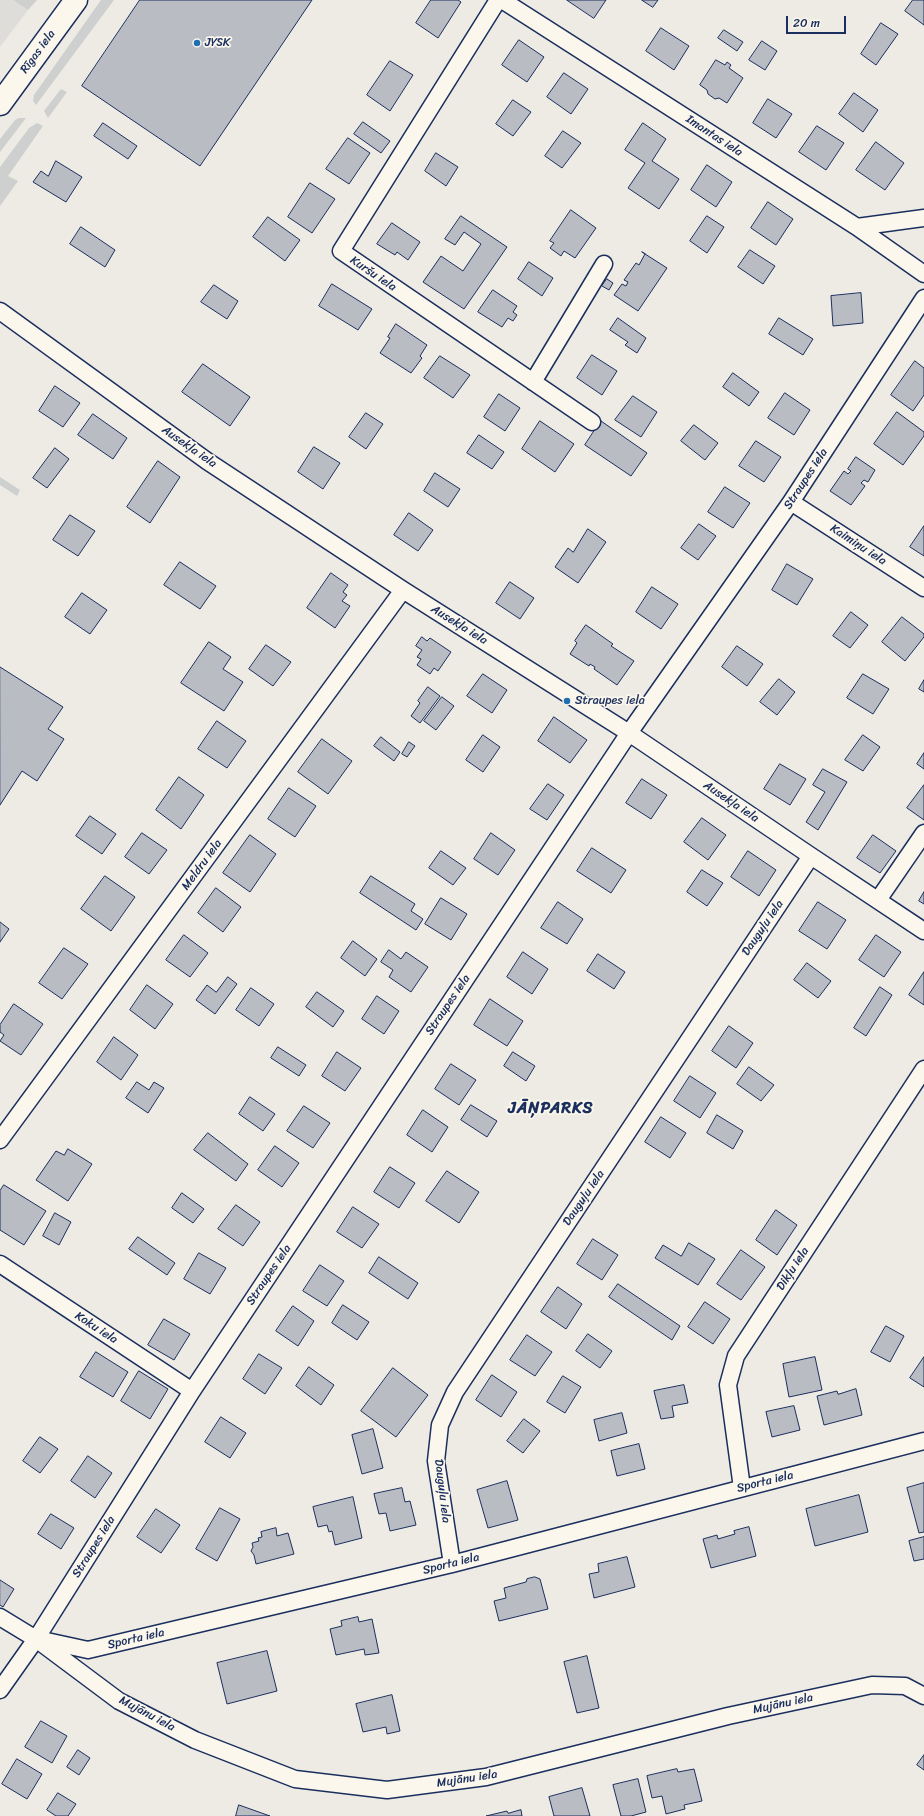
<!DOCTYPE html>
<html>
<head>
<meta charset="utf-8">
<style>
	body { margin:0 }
	#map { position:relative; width:924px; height:1816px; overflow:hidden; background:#eeebe4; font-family:Sriracha,sans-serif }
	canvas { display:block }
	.scale { position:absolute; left:786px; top:16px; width:60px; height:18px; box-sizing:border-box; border:2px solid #1b2f5e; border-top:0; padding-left:5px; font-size:12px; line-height:14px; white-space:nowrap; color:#1b2f5e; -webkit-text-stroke:3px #fbf7ec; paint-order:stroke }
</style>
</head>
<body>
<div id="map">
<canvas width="924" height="1816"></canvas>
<div class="scale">20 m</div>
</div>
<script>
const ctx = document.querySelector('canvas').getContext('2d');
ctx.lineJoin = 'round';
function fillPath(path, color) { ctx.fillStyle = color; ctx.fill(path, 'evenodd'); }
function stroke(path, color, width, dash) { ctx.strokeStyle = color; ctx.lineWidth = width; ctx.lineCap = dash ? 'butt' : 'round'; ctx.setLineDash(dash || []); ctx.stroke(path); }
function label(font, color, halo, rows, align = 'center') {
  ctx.font = font + ' Sriracha,sans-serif'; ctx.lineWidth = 3.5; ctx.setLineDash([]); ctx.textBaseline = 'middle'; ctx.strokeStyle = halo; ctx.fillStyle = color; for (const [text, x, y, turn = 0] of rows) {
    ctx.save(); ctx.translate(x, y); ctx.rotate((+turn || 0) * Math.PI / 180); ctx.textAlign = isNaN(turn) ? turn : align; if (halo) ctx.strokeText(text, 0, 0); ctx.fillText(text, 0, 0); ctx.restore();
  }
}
fillPath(new Path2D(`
	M0,0H13L28,10L0,47Z`), '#deddda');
fillPath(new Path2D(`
	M13,0H37L28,10Z
	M101,0H114L36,105L33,101L34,95Z
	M61,89L67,92L48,118L44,111Z
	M19,118H26L0,152V139L15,120Z
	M37,123L43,126L8,176L18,181L0,206V167L29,128Z
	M0,477L20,490L17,496L0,485Z`), '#cecfcf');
const building = new Path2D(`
	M140,0H312L200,166L82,86Z
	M431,0H458L461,2L438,38L416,23Z
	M567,0H606L594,18Z
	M642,0H658L653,7Z
	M913,0H924V25L905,11Z
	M881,23L898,34L876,65L861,54Z
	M661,28L689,46L674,70L646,51Z
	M724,30L743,42L737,51L718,38Z
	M519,40L544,57L527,82L502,65Z
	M762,41L777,51L765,70L749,60Z
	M716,60L725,65L727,62L731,65L729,68L743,78L727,103L719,98L715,99L708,94L707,90L700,85Z
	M390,61L413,75L390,111L367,95Z
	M564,73L588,89L571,114L547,97Z
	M854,93L878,110L863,132L839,114Z
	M768,99L792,114L776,138L753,123Z
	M513,100L531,112L513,136L496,124Z
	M363,122L390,141L381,153L354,134Z
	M103,123L137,146L128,159L94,136Z
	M643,123L666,139L652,161L679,179L659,209L628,188L645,163L625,150Z
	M817,126L844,143L826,170L799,152Z
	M563,131L581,143L562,168L545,156Z
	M348,138L370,153L349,184L326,169Z
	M876,142L904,163L885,190L856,170Z
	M436,153L458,167L446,186L425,171Z
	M56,161L82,177L66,202L33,182L41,171L48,176Z
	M707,165L732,182L716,207L691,190Z
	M310,183L335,199L312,233L288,217Z
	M768,202L793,219L776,245L751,228Z
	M571,210L596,228L575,258L564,251L561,256L550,248L554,243L550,241Z
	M461,216L507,247L464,309L423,282L441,256L463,271L481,244L464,232L455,245L445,239Z
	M707,216L724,227L707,253L690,241Z
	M268,217L300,240L285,261L253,237Z
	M392,223L420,242L408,260L397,252L395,255L377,244Z
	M81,227L115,250L105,267L70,244Z
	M750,250L775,266L763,284L738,267Z
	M642,252L667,268L638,311L614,295L622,284L626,286L628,282L624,280L636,263L639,265L645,254Z
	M529,262L553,278L542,296L518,279Z
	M607,279L613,283L609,290L602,286Z
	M332,284L372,309L358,330L319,306Z
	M214,285L238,301L227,319L201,302Z
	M493,290L517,306L513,312L517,315L513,321L508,318L502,327L478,312Z
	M861,293L863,323L833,326L831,296Z
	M618,318L646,338L637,353L625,345L628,342L610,330Z
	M779,318L813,339L803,355L769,334Z
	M396,324L427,345L420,356L422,358L411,373L380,353L390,338L388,337Z
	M592,355L617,371L602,395L577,378Z
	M440,356L470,375L453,398L424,378Z
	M915,361L924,368V395L913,411L891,395Z
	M203,364L250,397L230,426L182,392Z
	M733,373L759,392L749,406L723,387Z
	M55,386L80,403L63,427L39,411Z
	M785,393L810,410L794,435L768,418Z
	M499,394L520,408L505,431L484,417Z
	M633,396L657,412L641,437L615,420Z
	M897,412L924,432V436L903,465L874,444Z
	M366,413L383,424L366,449L349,437Z
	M93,414L127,438L113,459L78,435Z
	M540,421L574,444L555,472L522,449Z
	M601,421L647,453L631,476L585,445Z
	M694,425L718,443L705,460L681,441Z
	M479,435L504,452L492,469L467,453Z
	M756,441L781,457L764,482L739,466Z
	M314,447L340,463L323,489L298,472Z
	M55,448L69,459L47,488L33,478Z
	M856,457L875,470L868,482L864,480L861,483L865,486L851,505L830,491L844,471L848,474L851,471L848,469Z
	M158,461L180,477L150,523L127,507Z
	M435,473L460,489L448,507L424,491Z
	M725,487L750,503L733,528L708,512Z
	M409,513L433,530L418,551L394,535Z
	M70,515L95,531L78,556L53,540Z
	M699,524L716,536L698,560L681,548Z
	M924,526V556L910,547Z
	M588,529L606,542L578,583L555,567L568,548L573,552Z
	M180,562L216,586L200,609L164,585Z
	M787,564L813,579L797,605L772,590Z
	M331,573L348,585L343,592L347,595L342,601L350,606L335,628L307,608Z
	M510,582L534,598L520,619L496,603Z
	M652,587L678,604L661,629L636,612Z
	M82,593L107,610L90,634L65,617Z
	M851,612L868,625L850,648L833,636Z
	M902,617L924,634V637L905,661L882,642Z
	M586,625L613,644L611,646L634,661L617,685L594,669L595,667L590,664L589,666L570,654L577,643L575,641Z
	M422,637L427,641L430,638L451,652L438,671L434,668L430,674L417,665L421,659L417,657L422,650L416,646Z
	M209,642L231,657L223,669L243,682L224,711L181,683Z
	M266,645L291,662L273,686L249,669Z
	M737,646L763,664L747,686L722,667Z
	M0,667L63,707L48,729L64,739L37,781L22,771L0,805Z
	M483,674L507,690L492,713L467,696Z
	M863,674L889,689L873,714L847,698Z
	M779,679L795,692L777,715L760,702Z
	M924,680V692L919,689Z
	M428,687L440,696L420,723L411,716L420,703L418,701Z
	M442,697L454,706L436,730L424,721Z
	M554,717L587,740L570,763L538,741Z
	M217,721L246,741L227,768L198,749Z
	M483,735L500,747L483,772L466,760Z
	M863,735L880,747L863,771L845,760Z
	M381,737L400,752L394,761L374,746Z
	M322,739L352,761L328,794L298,772Z
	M409,742L415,746L407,757L402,754Z
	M924,753V769L917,764Z
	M780,764L806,779L790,805L764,789Z
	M823,769L847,782L818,830L806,822L825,792L813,785Z
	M179,777L204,795L181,829L156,810Z
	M642,779L667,795L651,819L626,803Z
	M548,784L564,795L547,820L530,809Z
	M924,785V820L907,808Z
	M289,788L316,806L295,837L268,819Z
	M90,816L116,834L102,854L76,836Z
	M702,818L726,835L708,860L684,842Z
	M142,833L167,850L149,874L125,857Z
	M491,833L515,850L498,875L474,859Z
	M250,835L276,854L250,892L223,873Z
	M873,835L896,851L880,873L857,858Z
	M592,848L626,870L611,893L577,871Z
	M441,851L466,868L453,885L429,868Z
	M748,851L776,870L759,896L731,877Z
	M702,870L723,883L707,906L687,892Z
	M105,876L135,897L111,931L81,909Z
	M371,876L415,904L411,911L423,919L416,930L360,893Z
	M216,888L241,907L223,932L198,913Z
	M924,892V904L919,901Z
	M441,898L467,914L451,940L425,924Z
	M558,902L583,919L567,944L541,928Z
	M818,902L846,920L827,949L799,931Z
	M0,922L9,929L0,942Z
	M184,935L208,953L190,977L166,960Z
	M876,935L901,952L884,977L859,960Z
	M353,941L377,959L365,976L341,958Z
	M64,948L88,964L62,999L39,983Z
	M389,950L401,959L406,952L428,967L411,992L389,977L393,970L381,962Z
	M523,952L548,969L532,994L507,977Z
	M598,954L625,972L614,989L587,971Z
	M807,963L831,981L818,998L794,980Z
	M924,972V1005L909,995Z
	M228,977L237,984L215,1014L196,1000L207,985L216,992Z
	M147,985L173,1004L155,1029L130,1010Z
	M880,987L892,995L866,1036L854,1028Z
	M251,988L274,1004L259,1026L236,1010Z
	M317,992L344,1011L333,1027L306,1007Z
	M377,996L399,1011L384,1034L362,1019Z
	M490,999L523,1021L507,1046L474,1025Z
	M14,1004L43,1024L21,1055L0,1041L4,1035L0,1032V1025Z
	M729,1026L753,1043L736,1068L712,1051Z
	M114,1037L138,1055L121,1080L97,1062Z
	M278,1047L306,1065L299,1076L271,1058Z
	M337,1052L361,1068L345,1091L322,1076Z
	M513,1052L535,1066L526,1081L504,1066Z
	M451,1064L476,1080L459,1105L435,1089Z
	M749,1067L774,1085L761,1101L737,1084Z
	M690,1076L716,1093L700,1118L674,1101Z
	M137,1082L149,1090L154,1082L164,1088L148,1113L126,1098Z
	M250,1097L275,1114L263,1131L239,1114Z
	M471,1105L497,1121L487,1137L461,1120Z
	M304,1106L330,1123L313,1148L287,1131Z
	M423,1110L448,1127L432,1152L407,1135Z
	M717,1115L743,1131L733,1149L707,1133Z
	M661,1117L686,1133L670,1158L645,1142Z
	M208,1133L248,1164L236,1181L194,1150Z
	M275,1146L299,1163L282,1187L258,1170Z
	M68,1149L92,1164L68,1201L36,1180L56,1151L64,1155Z
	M390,1167L415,1183L399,1208L374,1192Z
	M447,1171L479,1192L459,1223L426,1201Z
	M4,1185L46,1211L24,1245L0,1230V1191Z
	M182,1193L204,1209L193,1223L172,1208Z
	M236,1205L260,1222L243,1246L218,1229Z
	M353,1207L379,1224L362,1248L337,1232Z
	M776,1210L797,1225L777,1255L756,1240Z
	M55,1213L71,1222L59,1245L43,1236Z
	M138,1237L175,1263L167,1275L129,1249Z
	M593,1239L618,1255L602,1280L577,1264Z
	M689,1243L715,1259L698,1285L655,1258L663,1245L681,1256Z
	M741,1250L765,1267L741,1300L717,1284Z
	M199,1253L226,1268L210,1294L184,1279Z
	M379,1257L418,1283L408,1299L369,1273Z
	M320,1265L344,1281L327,1306L303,1291Z
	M618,1284L680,1326L672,1340L609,1297Z
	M558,1287L582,1304L566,1329L541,1312Z
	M705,1302L730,1319L713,1344L688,1327Z
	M343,1305L369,1322L357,1340L332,1323Z
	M293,1306L314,1321L298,1346L276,1331Z
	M164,1319L190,1334L174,1360L148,1345Z
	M886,1326L904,1336L890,1362L871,1352Z
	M588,1334L612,1351L600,1368L576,1351Z
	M527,1335L552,1352L535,1376L510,1360Z
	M96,1352L128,1372L113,1397L80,1377Z
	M259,1354L282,1368L265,1394L243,1379Z
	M815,1357L822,1390L789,1397L783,1364Z
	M924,1357V1387L910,1378Z
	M309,1367L334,1385L321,1405L296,1386Z
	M393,1368L428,1395L396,1437L361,1411Z
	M139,1371L168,1389L150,1419L121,1401Z
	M492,1375L517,1392L501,1417L476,1400Z
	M563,1376L581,1387L565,1413L547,1402Z
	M684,1385L688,1403L672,1406L674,1417L661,1419L654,1391Z
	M856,1389L862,1415L824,1425L817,1396L837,1391L838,1394Z
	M794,1406L800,1430L772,1437L766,1412Z
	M622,1413L627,1433L599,1441L594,1420Z
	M221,1417L246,1433L230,1458L205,1442Z
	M524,1419L540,1431L523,1453L507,1441Z
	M373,1429L383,1468L362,1474L352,1435Z
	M40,1437L58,1449L40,1473L23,1461Z
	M639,1444L645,1469L617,1476L611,1451Z
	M88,1456L112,1473L95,1498L71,1481Z
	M507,1481L518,1520L488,1528L477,1490Z
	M924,1483V1532L919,1533L907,1488Z
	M402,1488L405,1502L410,1501L416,1525L390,1531L386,1513L379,1514L374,1494Z
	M859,1495L868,1532L815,1546L806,1509Z
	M353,1497L362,1538L335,1545L332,1531L329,1532L327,1525L318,1527L313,1507Z
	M220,1508L240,1519L217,1561L196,1549Z
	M156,1509L180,1525L161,1553L137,1537Z
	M51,1514L74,1528L61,1549L38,1534Z
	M749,1527L756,1556L711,1568L703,1539L717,1535L718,1539L735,1534L734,1531Z
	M276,1528L277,1536L288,1533L294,1554L256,1564L254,1555L251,1551L253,1547L252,1543L259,1541L258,1538L262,1537L261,1532Z
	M924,1537V1559L914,1561L909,1541Z
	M627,1557L635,1587L594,1598L589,1574L599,1572L598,1564Z
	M535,1577L540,1579L548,1609L499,1621L494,1601L506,1598L504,1588L526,1582L527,1579Z
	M0,1580L14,1589L3,1607L0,1605Z
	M358,1617L359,1622L372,1619L379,1653L365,1655L364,1649L336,1655L330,1629L342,1626L341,1621Z
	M267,1651L277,1691L227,1704L217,1663Z
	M587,1656L599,1708L577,1713L564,1662Z
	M392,1695L400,1731L387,1734L386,1727L363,1732L356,1704Z
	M41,1721L67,1736L52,1763L25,1747Z
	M78,1750L90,1758L79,1775L67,1767Z
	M924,1755V1770L917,1765Z
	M17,1759L42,1774L27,1799L2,1784Z
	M677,1769L678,1772L694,1769L702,1801L684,1805L685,1809L666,1814L662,1796L652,1798L647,1776Z
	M638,1779L646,1812L631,1816H621L613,1785Z
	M582,1788L590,1816H554L549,1797Z
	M58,1793L76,1804L68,1816H56L47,1810Z
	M239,1805L270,1816H236Z
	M521,1810L522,1816H486L507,1811L508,1813Z`);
fillPath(building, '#b9bcc3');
stroke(building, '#1b2f5e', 1);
const street = new Path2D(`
	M498,0L341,251L592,422
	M502,0L857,227L924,274
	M857,227L924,218
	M0,311L207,461L403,590L629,733L811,856L924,931
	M533,382L604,264
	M791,502L924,588
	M878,900L924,833
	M0,1140L403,590
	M0,1264L192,1391
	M742,1488L728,1385L736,1356L924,1069
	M452,1564L436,1461L440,1425L455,1392L811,856
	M0,1617L36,1639L119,1701L195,1740L295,1779L387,1790L486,1777L728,1716L872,1685L905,1686L924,1696
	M42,1640L88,1650L452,1564L924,1441
	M0,1690L36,1639L192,1391L629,733L791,502L924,298`);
const primary = new Path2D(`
	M0,104L76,0`);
stroke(street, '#1b2f5e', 19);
stroke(primary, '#1b2f5e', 25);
stroke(street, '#fbf7ec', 16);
stroke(primary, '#fbf7ec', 22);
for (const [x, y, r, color] of [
	[197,43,4,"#1f6fb2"],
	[567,701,4,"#1f6fb2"]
]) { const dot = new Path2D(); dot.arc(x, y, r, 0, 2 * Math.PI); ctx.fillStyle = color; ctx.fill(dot); stroke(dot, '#fbf7ec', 1.5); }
label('12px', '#1b2f5e', '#fbf7ec', [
	["JYSK",205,43],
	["Straupes iela",575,701]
], 'left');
label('12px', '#1b2f5e', '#fbf7ec', [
	["Rīgas iela",38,52,-54],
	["Imantas iela",714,136,33],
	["Kuršu iela",373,274,34],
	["Ausekļa iela",189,447,35],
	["Straupes iela",806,479,-57],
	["Kaimiņu iela",858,545,33],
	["Ausekļa iela",459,625,32],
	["Ausekļa iela",731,802,34],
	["Meldru iela",202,865,-54],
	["Dauguļu iela",763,928,-56],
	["Straupes iela",448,1005,-56],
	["Dauguļu iela",584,1198,-56],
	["Dikļu iela",793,1269,-57],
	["Straupes iela",269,1275,-56],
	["Koku iela",96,1328,33],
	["Sporta iela",765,1482,-14],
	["Dauguļu iela",442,1491,83],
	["Straupes iela",94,1547,-58],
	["Sporta iela",451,1564,-14],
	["Sporta iela",136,1639,-13],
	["Mujānu iela",783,1704,-12],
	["Mujānu iela",147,1714,28],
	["Mujānu iela",467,1779,-9]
]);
ctx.letterSpacing = '1px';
label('bold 16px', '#1b2f5e', '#fbf7ec', [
	["JĀŅPARKS",551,1109]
]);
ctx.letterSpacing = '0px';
</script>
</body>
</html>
